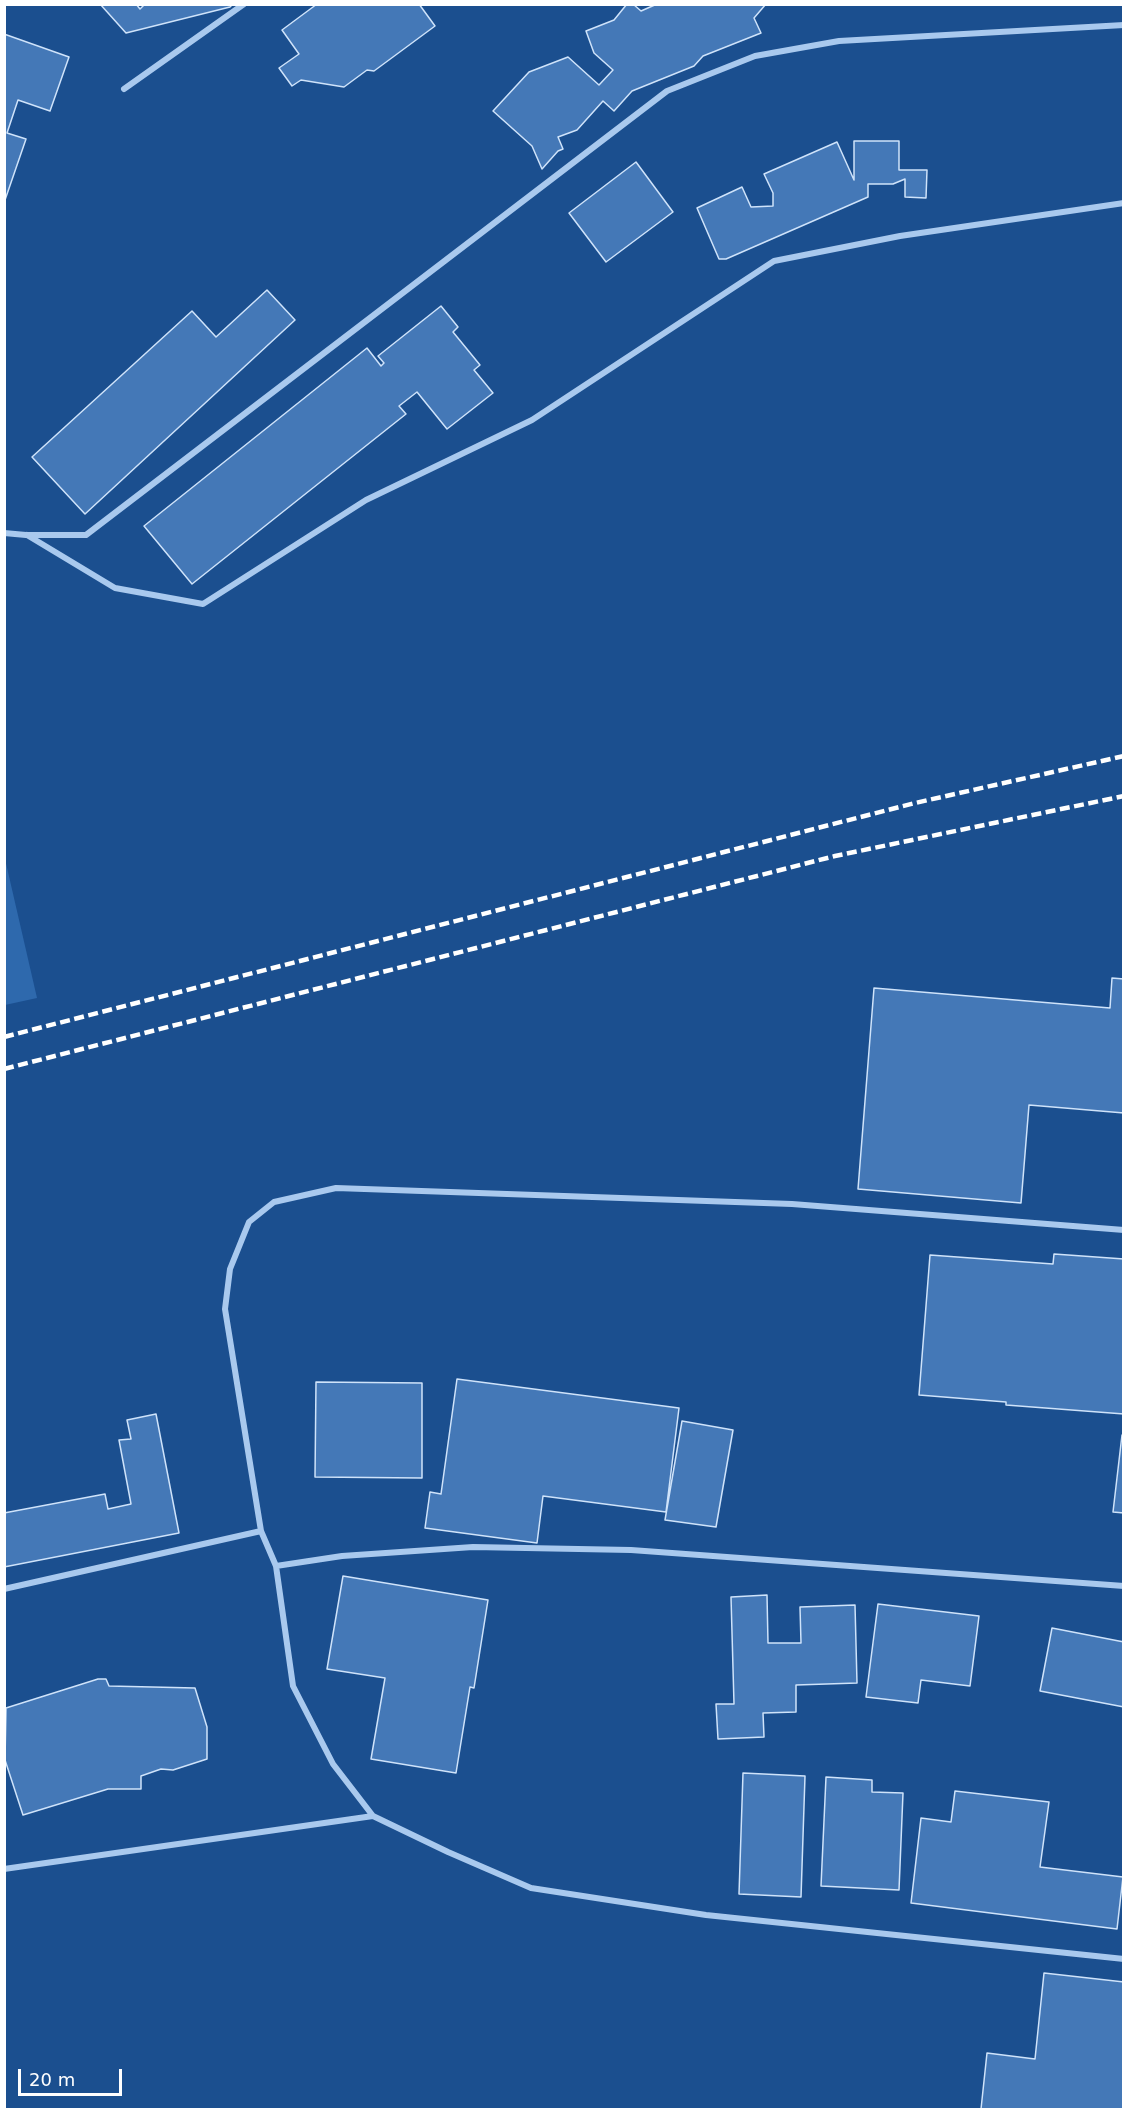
<!DOCTYPE html>
<html>
<head>
<meta charset="utf-8">
<style>
	body { margin:0 }
	#map { position:relative; width:1128px; height:2114px; overflow:hidden; background:#1b4f8f; font-family:"DejaVu Sans",sans-serif }
	canvas { display:block }
	.frame { position:absolute; inset:0; border:6px solid #fff; pointer-events:none }
	.scale { position:absolute; left:18px; top:2069px; width:104px; height:27px; box-sizing:border-box; border:3px solid #fff; border-top:0; padding-left:8px; font-size:18px; line-height:21px; white-space:nowrap; color:#fff; -webkit-text-stroke:4px #1b4f8f; paint-order:stroke }
</style>
</head>
<body>
<div id="map">
<canvas width="1128" height="2114"></canvas>
<div class="frame"></div>
<div class="scale">20 m</div>
</div>
<script>
const ctx = document.querySelector('canvas').getContext('2d');
ctx.lineJoin = 'round';
function fillPath(path, color) { ctx.fillStyle = color; ctx.fill(path, 'evenodd'); }
function stroke(path, color, width, dash) { ctx.strokeStyle = color; ctx.lineWidth = width; ctx.lineCap = dash ? 'butt' : 'round'; ctx.setLineDash(dash || []); ctx.stroke(path); }
fillPath(new Path2D(`
	M5,859L37,998L5,1005H4Z`), '#2e69ad');
const building = new Path2D(`
	M100,4H136L140,9L145,4H233L230,7L126,33Z
	M317,4H419L435,26L374,71L367,70L344,87L301,80L292,86L279,68L299,54L282,30Z
	M627,4H633L641,11L657,4H766L754,18L761,33L703,56L694,66L632,91L614,111L603,101L577,130L558,137L563,149L558,151L542,169L532,146L493,111L529,72L568,57L599,85L613,70L594,53L586,31L614,20Z
	M4,34L69,57L50,111L18,100L7,133L26,139L5,200Z
	M854,141H899V170H927L926,198L905,197V179L893,184H868V197L726,259H719L697,208L742,187L751,207L773,206V193L764,174L837,142L854,180Z
	M636,162L673,212L606,262L569,213Z
	M267,290L295,320L85,514L32,457L192,311L216,337Z
	M441,306L458,327L453,332L480,365L474,370L493,393L447,429L417,392L399,406L406,414L192,584L144,526L367,348L381,366L384,363L378,356Z
	M1112,978L1124,979V1113L1029,1105L1021,1203L858,1189L874,988L1110,1008Z
	M1054,1254L1124,1259V1414L1006,1405V1402L919,1395L930,1255L1053,1264Z
	M457,1379L679,1408L666,1512L543,1496L537,1543L425,1528L430,1492L441,1494Z
	M316,1382L422,1383V1478L315,1477Z
	M156,1414L179,1533L4,1567V1513L105,1494L108,1509L131,1504L119,1440L131,1439L127,1420Z
	M682,1421L733,1430L716,1527L665,1520Z
	M1122,1435H1124V1513L1113,1512Z
	M343,1576L488,1600L474,1688L470,1687L456,1773L371,1759L385,1678L327,1669Z
	M767,1595L768,1643H801L800,1607L855,1605L857,1683L796,1685V1712L763,1713L764,1737L718,1739L716,1704H734L731,1597Z
	M878,1604L979,1616L970,1686L921,1680L918,1703L866,1697Z
	M1052,1628L1124,1642V1707L1040,1691Z
	M98,1679H106L109,1686L195,1688L207,1727V1759L173,1770L161,1769L141,1776V1789H108L23,1815L5,1760L6,1708Z
	M743,1773L805,1776L801,1897L739,1894Z
	M826,1777L872,1780V1792L903,1793L899,1890L821,1886Z
	M955,1791L1049,1802L1040,1867L1123,1877L1117,1929L911,1903L921,1818L951,1822Z
	M1044,1973L1124,1982V2110L981,2109L987,2053L1035,2059Z`);
fillPath(building, '#4478b7');
stroke(building, '#cfe3fa', 1.5);
stroke(new Path2D(`
	M124,89L244,4
	M4,533L26,535H86L667,91L755,56L839,41L1124,25
	M27,535L115,588L203,604L366,500L532,420L774,261L900,236L1124,203
	M1124,1230L792,1204L336,1188L274,1202L249,1222L230,1269L225,1309L261,1531L276,1566L293,1686L333,1764L373,1816L448,1852L531,1888L706,1915L1124,1959
	M276,1566L342,1556L473,1547L631,1550L1124,1586
	M4,1589L261,1531
	M4,1869L373,1816`), '#a9c9ee', 6);
stroke(new Path2D(`
	M4,1037L915,803L1124,756
	M4,1069L835,856L1124,796`), '#fff', 4.5, [10, 4.5]);
</script>
</body>
</html>
